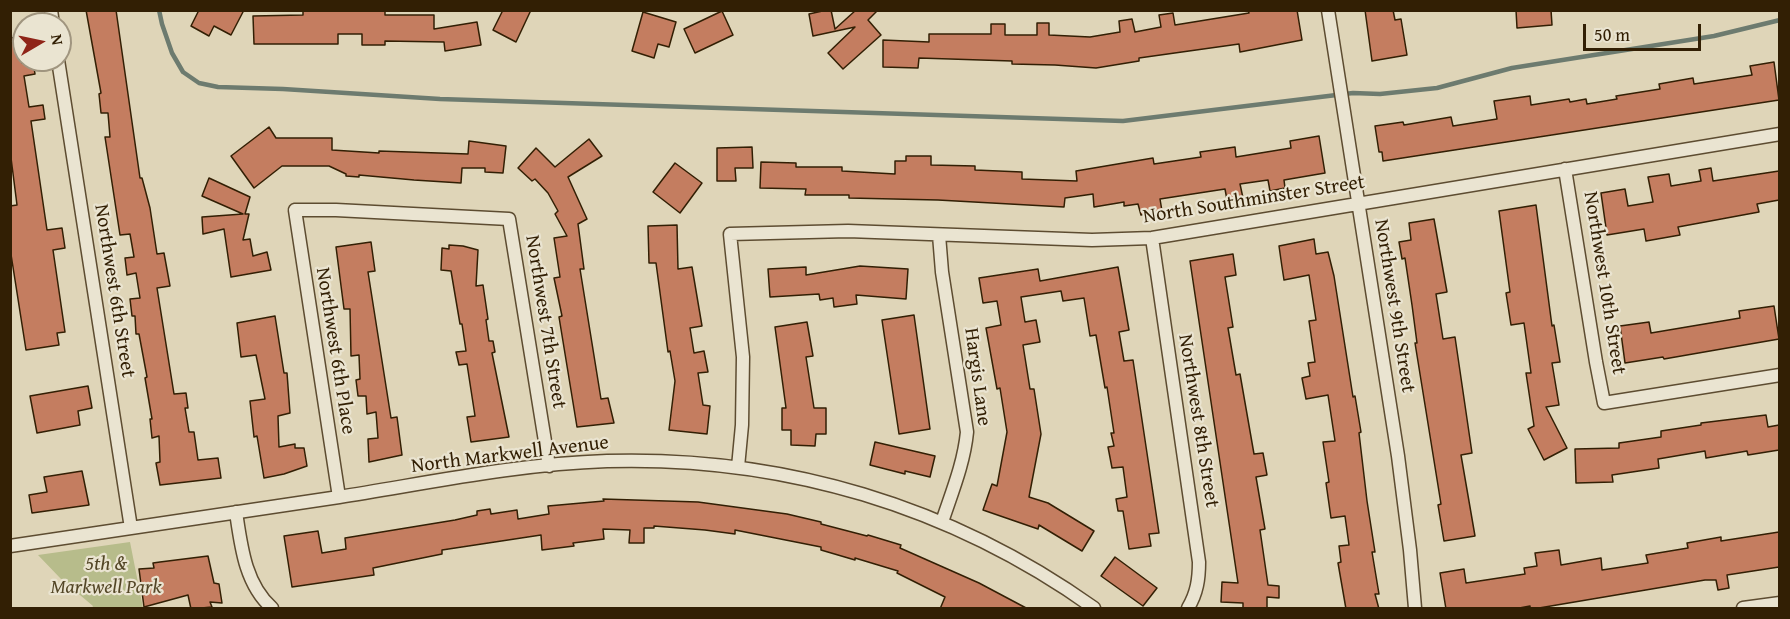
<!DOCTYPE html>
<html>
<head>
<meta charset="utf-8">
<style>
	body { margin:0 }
	#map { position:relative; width:1790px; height:619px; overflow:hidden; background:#dfd5b8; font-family:"Gentium Book Plus",serif }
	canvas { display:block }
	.frame { position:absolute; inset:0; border:12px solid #321f04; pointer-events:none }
	.north { position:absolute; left:12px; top:12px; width:60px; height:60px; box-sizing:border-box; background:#eae4d1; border:2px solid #a0957f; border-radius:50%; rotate:81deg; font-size:16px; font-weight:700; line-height:24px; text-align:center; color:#321f04 }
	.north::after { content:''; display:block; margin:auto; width:21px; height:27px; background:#8f2418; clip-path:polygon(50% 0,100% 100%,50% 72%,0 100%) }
	.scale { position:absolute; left:1583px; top:24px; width:118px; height:27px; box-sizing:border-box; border:3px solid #321f04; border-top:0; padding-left:8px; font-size:18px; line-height:21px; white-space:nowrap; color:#321f04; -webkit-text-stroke:4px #eae4d1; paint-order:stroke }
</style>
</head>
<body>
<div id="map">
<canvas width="1790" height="619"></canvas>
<div class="frame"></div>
<div class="north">N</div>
<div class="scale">50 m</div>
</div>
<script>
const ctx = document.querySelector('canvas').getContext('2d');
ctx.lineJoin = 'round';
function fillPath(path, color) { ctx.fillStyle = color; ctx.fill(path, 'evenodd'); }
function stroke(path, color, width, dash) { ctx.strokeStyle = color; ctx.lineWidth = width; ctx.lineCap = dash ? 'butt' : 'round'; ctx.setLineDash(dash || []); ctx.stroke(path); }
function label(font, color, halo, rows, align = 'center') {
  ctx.font = font + ' "Gentium Book Plus",serif'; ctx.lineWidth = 4.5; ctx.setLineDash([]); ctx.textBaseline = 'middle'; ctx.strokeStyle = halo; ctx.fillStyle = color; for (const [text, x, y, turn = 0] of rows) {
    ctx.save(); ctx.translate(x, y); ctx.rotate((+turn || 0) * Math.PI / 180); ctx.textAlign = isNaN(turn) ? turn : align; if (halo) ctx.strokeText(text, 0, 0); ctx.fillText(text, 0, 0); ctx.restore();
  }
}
fillPath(new Path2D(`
	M130,542L143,608H92L93,606L61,579L38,555Z`), '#b7bc8b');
stroke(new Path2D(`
	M159,10L162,24L172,53L183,72L199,83L218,87L283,89L440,99L1123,121L1353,93L1380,94L1437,88L1512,68L1714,36L1780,20`), '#6d7b6f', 4.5);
const building = new Path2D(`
	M86,10H116L140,178H142L150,208L157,254L164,253L170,286L157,288L174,394L186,393L188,408H185L189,432H194L198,460L218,458L221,478L160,485L156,463L160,462L159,436L152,438L150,419H152L145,378L147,377L139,334H136L135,316H132L130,299L140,298L136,273L127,275L125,258L134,257L130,234L120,235L105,137H110L108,113H101L99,94L101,93Z
	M199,10H244L231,35L214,26L209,36L191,26Z
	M303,10H385V15H434V29L477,22L481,45L445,51L444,42L385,41V45H362V34H338V44H254L253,16L303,15Z
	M503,10H531L516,42L493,30Z
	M827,10H831L835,29L856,10H878L868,20L881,35L843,69L828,53L855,27L813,36L809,14Z
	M1248,10H1297L1302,40L1240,52L1239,44L1139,58V61L1096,68L1055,65L1012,64V61L919,58L918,68L883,67V40L929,42V34H991V24H1005V35H1037V23H1049V35L1090,37L1120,32L1119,21L1132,19L1135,32L1161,27L1159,15L1173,13L1175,25L1249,13Z
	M1365,10H1393L1395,20L1401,19L1407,55L1372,61Z
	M1516,10H1551L1552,25L1517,28Z
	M722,11L733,35L695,53L684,29Z
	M643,12L676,22L669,47L658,44L654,58L632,51Z
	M18,37L22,63L33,61L35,74L24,76L29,107L43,105L45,119L31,121L47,230L62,228L65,248L53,250L65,332L57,333L59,345L26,350L10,248V206L17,205L10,150V38Z
	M1774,62L1779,100L1383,161L1382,152H1379L1375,126L1403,122L1404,125L1451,117L1453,126L1497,119L1494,101L1530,96L1531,105L1569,99L1570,102L1586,99L1587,104L1617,99L1616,96L1660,89L1659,84L1693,78L1694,84L1752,75L1750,66Z
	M269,127L276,138H332V150L379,153V151L468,154L469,141L506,146L503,173L485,172V168H462L461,183L414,180L359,175V177L346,176V174L329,166H282L254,188L231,156Z
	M1319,136L1325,173L1284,180L1285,188L1270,191L1268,180L1240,184L1243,198L1227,200L1225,189L1160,199L1162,211L1141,215L1138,204L1124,206V202L1094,207L1093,194L1065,198L1064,207L938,200L849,198V195H805L806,189L760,188L761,162L796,163V167H842V171L895,174V161H906V156H931V165L975,166V170L1022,172V179L1077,181L1076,171L1153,158L1154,164L1201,157L1200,152L1235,147L1236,157L1291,148L1290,141Z
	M589,139L602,156L568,177L587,219L578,224L584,269H580L601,399L608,398L614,423L577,427L559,317L562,316L554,278L560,277L554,238L567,236L555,214L558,211L548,193L535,179L532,181L518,168L536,148L555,167Z
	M752,147L753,168H735L736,181H717V148Z
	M675,163L702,183L680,213L653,192Z
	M1711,168L1713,181L1779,171V200L1757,204L1759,212L1678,227L1680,235L1646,241L1644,229L1607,235L1601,193L1625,189L1628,206L1653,202L1648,177L1669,174L1671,186L1701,181L1699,170Z
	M209,178L250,197L245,214H249L243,240L250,239L253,256L267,252L271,270L231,277L224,229L203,234L202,217L243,214L202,196Z
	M1536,205L1552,326L1554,325L1560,362L1552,363L1559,405L1546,407L1567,448L1544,460L1528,429L1534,426L1526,373H1531L1524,323L1511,325L1506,293L1510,292L1499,211Z
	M1434,219L1447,292L1436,294L1443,339L1455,337L1472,453L1461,455L1475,536L1444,541L1438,505L1441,504L1415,343H1417L1412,305L1405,258L1402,259L1399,242L1411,240L1409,223Z
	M677,225L678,269L692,267L702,326L690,328L694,353L704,351L708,372L698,373L703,405L710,406L707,434L669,430L675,381L670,351L668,352L656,263H649L648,226Z
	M1314,239L1316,254L1328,252L1334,276L1353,397L1355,396L1361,432L1359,433L1367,501L1375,552H1372L1379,594H1375L1379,609H1346L1338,563L1341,562L1339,546L1349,545L1345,516L1331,518L1326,483L1329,482L1323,442L1335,441L1328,395L1306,399L1302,378L1310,376L1308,363L1315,362L1309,321L1316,320L1309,275L1284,280L1282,267L1279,246Z
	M371,242L375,271L368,272L391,418L397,417L402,455L369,462L368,439L378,438L376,412L367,414L366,396H358L356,380L360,379L359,355L351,356L350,309H344L336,247Z
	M449,245L463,246L478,250L476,286L483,285L488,319L486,320L489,341H493L495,352L492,353L509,437L471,442L467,417L475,416L467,364L459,365L456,352L466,351L462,324H460L451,271L441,270L442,248L449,249Z
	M1233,254L1236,275L1225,277L1233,327L1228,328L1236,375L1240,374L1254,454L1263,453L1267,475L1256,477L1265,529L1260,530L1268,585L1279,586V598L1267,597V609H1243V603L1221,602L1222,582L1238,583L1190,261Z
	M860,266L908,269L906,299L856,295L857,304L834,307L833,298L820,300L819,294L770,297L768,269L806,267V275Z
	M1118,267L1129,330L1119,332L1124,361L1133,360L1159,533L1149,534L1151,546L1129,549L1123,511H1118L1116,499L1127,497L1123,467L1112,468L1108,447L1114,446L1111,433H1114L1107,387L1105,388L1096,335L1090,336L1084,298L1063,301L1061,291L1021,297L1025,322L1036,320L1040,342L1023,345L1030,389H1034L1041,434L1029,497L1048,503L1094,531L1082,551L1039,525L1038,529L983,510L992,484L997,486L1007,432L1000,388L997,389L986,328L1001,325L997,301L983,303L979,278L1038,269L1040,281Z
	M1774,306L1779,339L1664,359L1663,357L1625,363L1620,326L1649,322L1651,333L1740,318L1739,311Z
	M914,315L930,429L899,434L882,320Z
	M275,316L284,373H287L290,413L278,416L279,447L295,444V448H304L307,466L284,474L264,478L257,436L254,437L250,401L265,399L256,355L241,357L237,323Z
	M807,322L813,356L806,357L814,408H826V434H816L815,446L791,445V430H782V408H786L775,327Z
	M88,386L92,408L78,411L80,425L37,433L30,396Z
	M1766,415L1768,427L1779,425V450L1748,455L1747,451L1706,458L1705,451L1658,459L1659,468L1612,475L1613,482L1576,483L1575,449L1619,448V443L1661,437V431L1701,425V423Z
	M875,442L935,456L930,477L905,471V474L870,465Z
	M82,471L89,505L32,513L29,495L47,492L44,477Z
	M603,499L698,502L787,514L821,522V524L867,536L868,535L901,545L900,548L979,583L1028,609H940L945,597L897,573L898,571L855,558V560L821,550V547L735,530V534L705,530L654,526V528H644V543H629L630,530L603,529L604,539L573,543L574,546L542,550L541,535L442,550V554L373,568L374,575L292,587L284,536L318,531L322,553L346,549L345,538L455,520L477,515V511L490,509L491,514L517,510L518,519L549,514L548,506L604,501Z
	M1779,532V567L1727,575L1729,588L1718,590L1716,580H1705L1533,609H1530V606L1514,609H1446L1440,573L1464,569L1466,583L1525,574L1524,568L1537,566L1535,553L1559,550L1561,565L1601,558L1602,570L1648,563L1646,555L1688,548L1687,543L1721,537V541Z
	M208,556L214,583L219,584L222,603L210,602L212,607L191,609L188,595L144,607L139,569L154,568L153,563L160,562Z
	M1115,557L1157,588L1143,606L1101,576Z`);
fillPath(building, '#c47d60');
stroke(building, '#321f04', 1.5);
const minor = new Path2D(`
	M51,10L53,24
	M1328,10L1398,456L1410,550L1415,608
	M58,60L131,528
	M1565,169L1596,362L1604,403L1780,375
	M939,235L942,272L967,432C964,463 952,492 942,522
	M1152,238L1199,562C1199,579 1197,593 1188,608
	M738,467L742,425L743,357L730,234L848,231L1092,240L1152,238L1780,134
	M339,497L295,210H336L509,219L549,466
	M236,512C241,546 245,584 272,608
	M10,546C120,529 230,513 339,497C428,483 517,464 607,461C784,456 951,506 1094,608
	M1743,608L1780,603`);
stroke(minor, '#5d4c31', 15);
stroke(minor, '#eae4d1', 12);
label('20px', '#321f04', '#eae4d1', [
	["North Southminster Street",1254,200,-9],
	["Northwest 10th Street",1604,283,81],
	["Northwest 6th Street",114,291,81],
	["Northwest 9th Street",1394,306,81],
	["Northwest 7th Street",545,322,81],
	["Northwest 6th Place",335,351,81],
	["Hargis Lane",977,377,82],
	["Northwest 8th Street",1198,421,81],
	["North Markwell Avenue",510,455,-7]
]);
label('italic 20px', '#534626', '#eae4d1', [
	["5th &",106,565],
	["Markwell Park",106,588]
]);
</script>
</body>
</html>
